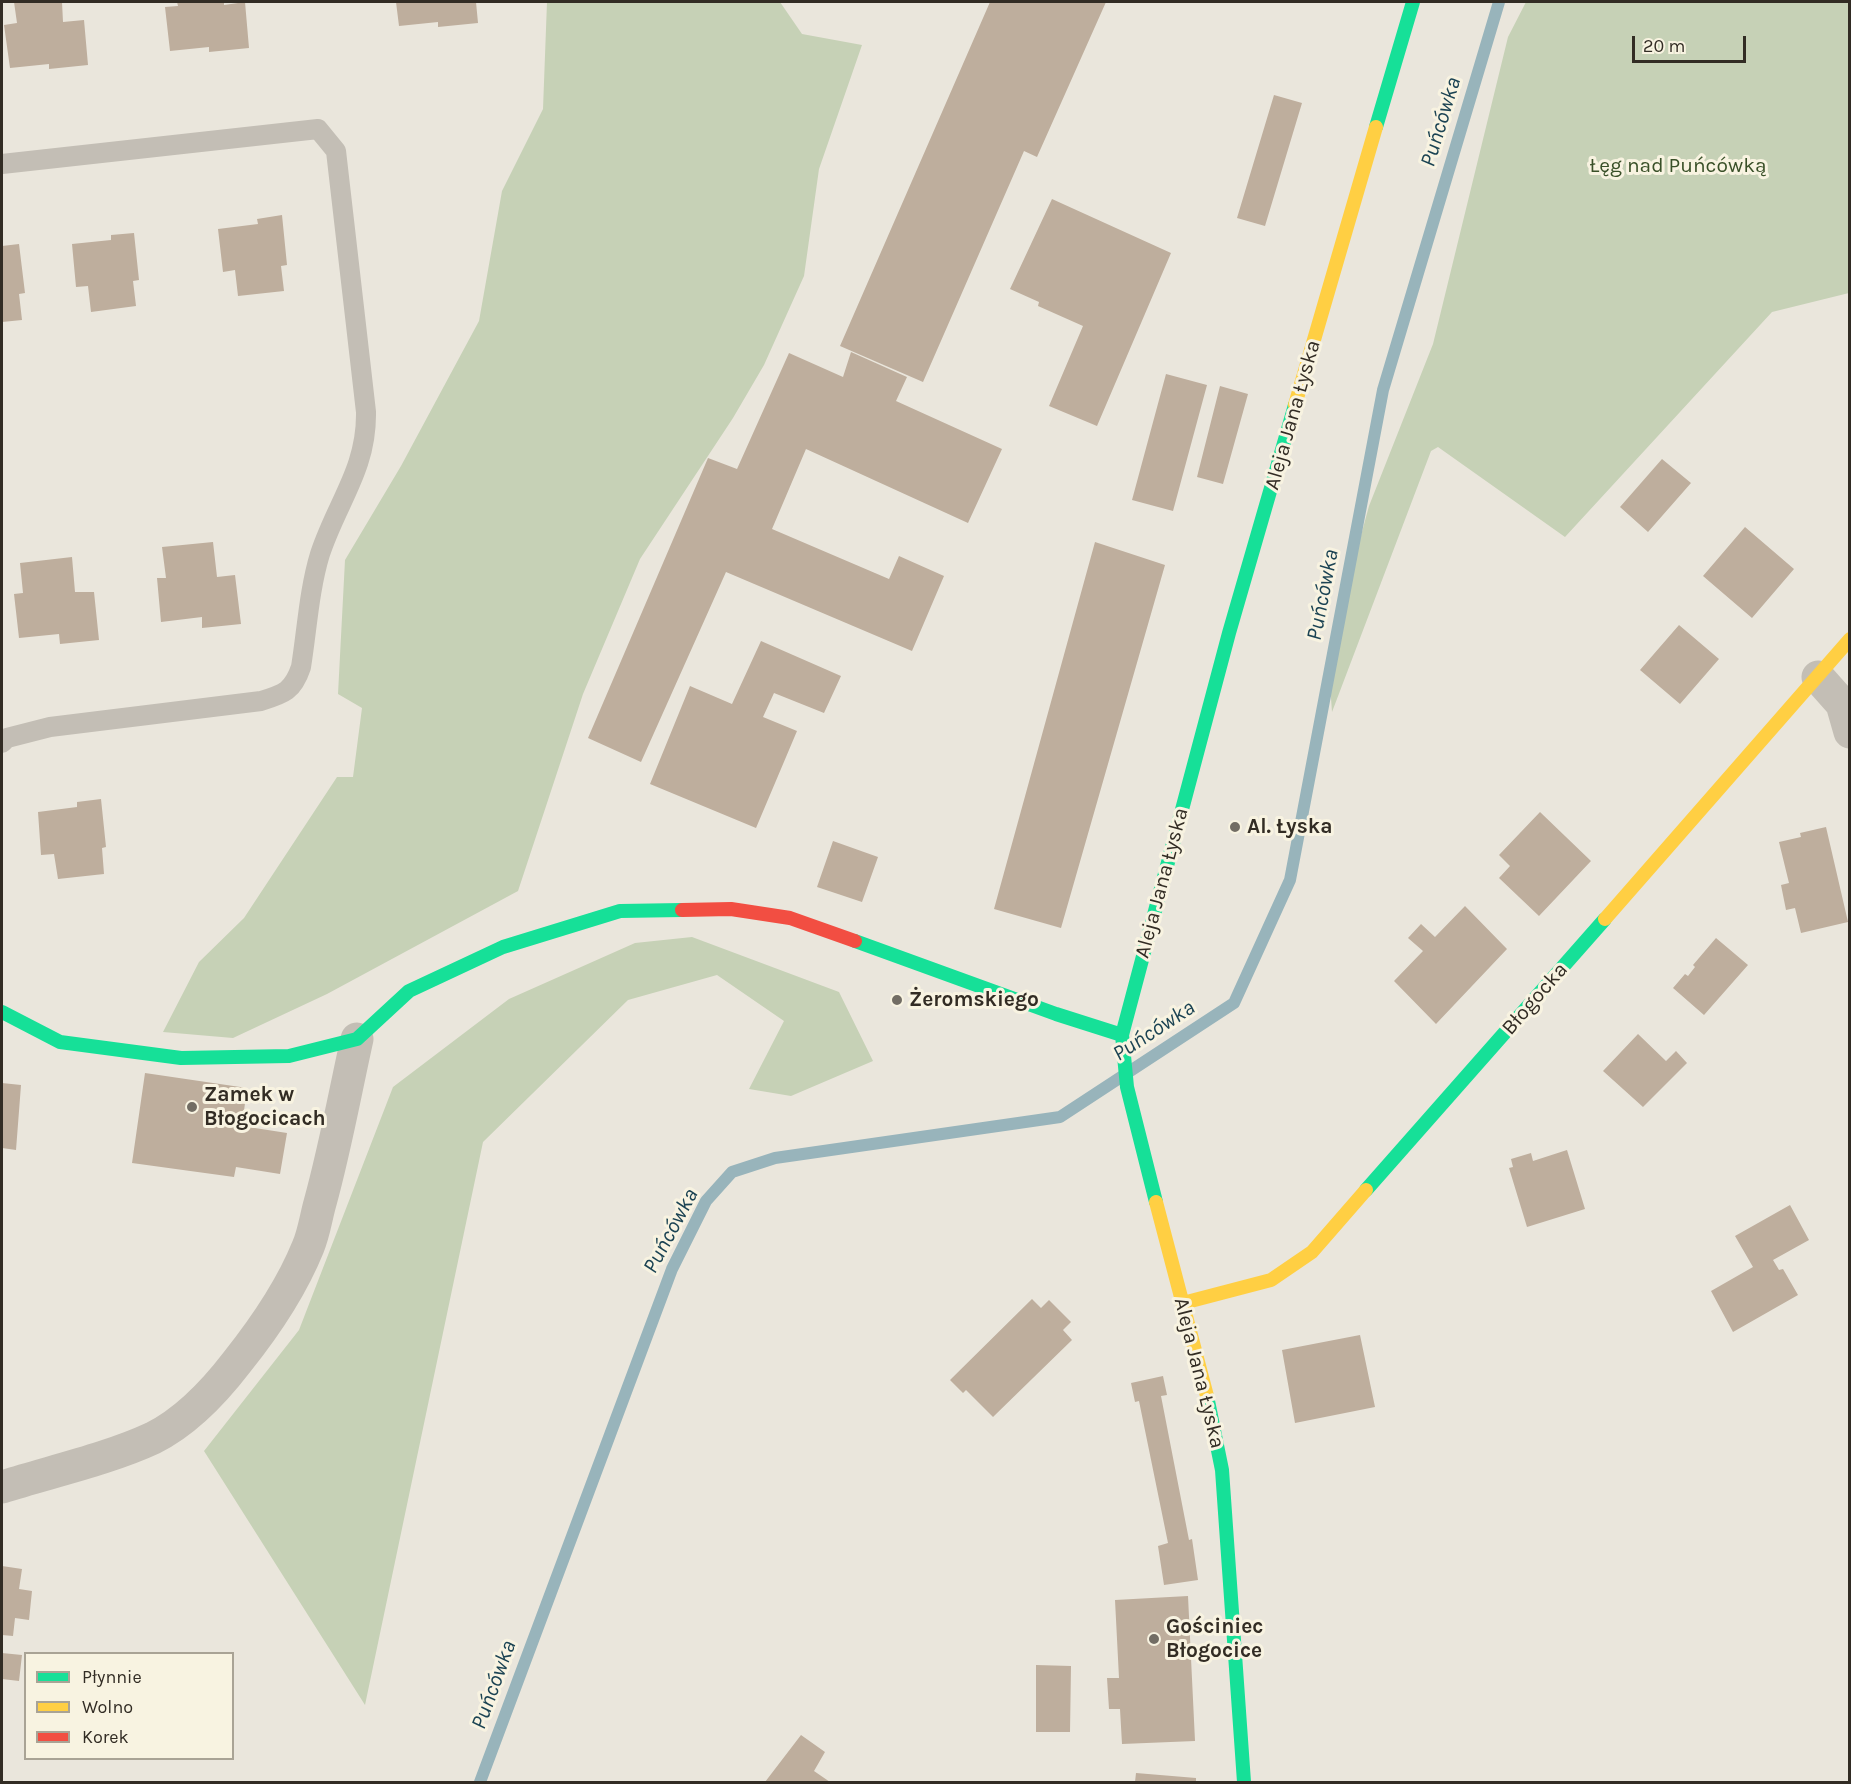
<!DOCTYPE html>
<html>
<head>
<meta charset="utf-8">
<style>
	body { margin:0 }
	#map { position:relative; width:1851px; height:1784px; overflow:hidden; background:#eae6dc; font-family:Karla,sans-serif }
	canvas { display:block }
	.frame { position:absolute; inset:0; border:3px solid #322c24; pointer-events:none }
	.legend { position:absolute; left:24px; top:1652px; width:210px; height:108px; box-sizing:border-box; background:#f8f3e1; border:2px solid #a9a395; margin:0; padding:8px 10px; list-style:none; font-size:18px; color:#322c24 }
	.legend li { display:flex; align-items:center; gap:12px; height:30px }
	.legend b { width:30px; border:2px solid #a9a395 }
	.scale { position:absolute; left:1632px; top:36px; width:114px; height:27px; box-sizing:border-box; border:3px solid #322c24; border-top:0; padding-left:8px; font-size:18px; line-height:21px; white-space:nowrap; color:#322c24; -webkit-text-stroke:4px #f8f3e1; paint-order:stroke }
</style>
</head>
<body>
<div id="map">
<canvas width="1851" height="1784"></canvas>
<div class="frame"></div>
<ul class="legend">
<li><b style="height:8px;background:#16e098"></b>Płynnie</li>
<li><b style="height:8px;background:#ffcf43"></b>Wolno</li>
<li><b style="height:8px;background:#f24e42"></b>Korek</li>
</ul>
<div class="scale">20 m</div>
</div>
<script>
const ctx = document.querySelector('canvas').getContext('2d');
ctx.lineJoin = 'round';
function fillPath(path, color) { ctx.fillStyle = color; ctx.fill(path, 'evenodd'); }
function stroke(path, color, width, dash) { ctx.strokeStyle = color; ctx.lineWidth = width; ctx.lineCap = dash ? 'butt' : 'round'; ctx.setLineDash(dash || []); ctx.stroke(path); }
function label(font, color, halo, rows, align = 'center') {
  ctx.font = font + ' Karla,sans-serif'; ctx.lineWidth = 6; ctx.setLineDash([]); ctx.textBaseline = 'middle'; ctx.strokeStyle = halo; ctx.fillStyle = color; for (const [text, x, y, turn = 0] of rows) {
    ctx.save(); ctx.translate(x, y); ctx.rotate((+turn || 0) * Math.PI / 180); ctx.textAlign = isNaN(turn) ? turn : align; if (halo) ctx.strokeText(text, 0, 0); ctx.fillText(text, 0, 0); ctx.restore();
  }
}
fillPath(new Path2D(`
	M547,2H780L802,34L862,45L819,169L804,276L764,365L733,418L640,559L583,694L518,891L327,994L233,1038L163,1032L199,962L244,918L337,777H353L362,708L338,694L345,560L401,466L479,321L502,191L543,109Z
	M1526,2H1849V293L1772,312L1565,537L1438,447L1431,451L1332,712L1328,657L1369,506L1433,344L1508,37Z
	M692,937L839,992L873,1061L791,1096L749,1089L784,1021L717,975L628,1000L483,1142L365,1705L204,1451L299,1330L393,1087L509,999L635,943Z`), '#c6d1b6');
stroke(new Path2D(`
	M480,1782L672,1269L706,1201L732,1172L775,1158L1060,1117L1234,1003L1290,880L1383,390L1499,2`), '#98b4bb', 12);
fillPath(new Path2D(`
	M14,2H62L63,22L84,20L88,65L49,69V64L10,68L4,25L17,23Z
	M177,2H224V5L245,2L249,48L209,52V47L170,51L165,7L178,6Z
	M396,2H476L478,23L438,27V22L399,26Z
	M990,2H1106L1037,157L1024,151L923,382L840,346Z
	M1274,95L1302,103L1265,226L1237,218Z
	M1052,199L1171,253L1097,426L1049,406L1083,326L1038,306L1039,302L1010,289Z
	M282,215L287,265L281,266L284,291L238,296L235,270L223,272L218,229L258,224L257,219Z
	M134,233L139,280L133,281L136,306L91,312L88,286L76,287L72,244L111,240V235Z
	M19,244L25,293L19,294L22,320L2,322V246Z
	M851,352L907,377L896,401L1002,449L968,523L806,449L772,529L889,579L899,556L944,576L912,651L726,572L641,762L588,738L708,458L737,469L789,353L843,377Z
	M1166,374L1207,385L1173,511L1132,500Z
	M1220,386L1248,394L1223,484L1197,477Z
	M1662,459L1691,483L1648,532L1620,507Z
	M1745,527L1794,569L1752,618L1703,576Z
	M213,542L217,577L235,575L241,624L202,628V617L161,622L157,578H166L162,547Z
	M1095,542L1165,565L1061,928L994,909Z
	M72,557L75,592H94L99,640L60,644L59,634L19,638L14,594L23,593L20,563Z
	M1679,625L1719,659L1680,704L1640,670Z
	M761,641L841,676L824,713L774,693L763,717L797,731L756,828L650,784L690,686L732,704Z
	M101,799L106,847L102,848L104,874L58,879L54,854L41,855L38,812L77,807V802Z
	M1540,812L1591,861L1539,916L1499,878L1510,866L1499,855Z
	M1826,827L1848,922L1801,933L1795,908L1786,910L1781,885L1789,883L1779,842L1801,837L1800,833Z
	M833,841L878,857L862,902L817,887Z
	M1465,906L1507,949L1436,1024L1394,981L1423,951L1408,938L1421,924L1435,937Z
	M1716,938L1748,965L1704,1015L1673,988L1685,974L1688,976L1695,967L1693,965Z
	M1638,1034L1666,1061L1676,1051L1687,1063L1643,1107L1603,1071Z
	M145,1073L247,1088L242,1126L287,1133L280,1174L236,1167L234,1177L132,1163Z
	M2,1083L21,1085L16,1150L2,1148Z
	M1567,1150L1585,1209L1527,1227L1509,1168L1513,1167L1511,1159L1531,1153L1533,1161Z
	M1790,1205L1809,1240L1773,1260L1779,1270L1783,1269L1798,1295L1733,1332L1711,1291L1753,1267L1735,1236Z
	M1032,1299L1041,1308L1049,1300L1071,1322L1063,1330L1072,1340L993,1417L966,1390L963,1393L950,1380Z
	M1360,1335L1375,1407L1295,1423L1282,1350Z
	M1163,1376L1167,1395L1161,1396L1189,1540L1192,1539L1198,1580L1164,1585L1158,1546L1168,1543L1139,1401L1135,1402L1131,1383Z
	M2,1566L22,1569L19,1589L32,1591L29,1620L15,1618L13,1636L2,1635Z
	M1188,1596L1195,1741L1122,1744L1120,1709H1109L1107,1678H1119L1115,1600Z
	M2,1653L22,1655L19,1681L2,1679Z
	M1036,1665L1071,1666L1070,1732H1036Z
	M801,1735L825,1752L814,1771L830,1782H765Z
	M1136,1773L1196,1778V1782H1135Z`), '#beae9d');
stroke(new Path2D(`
	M2,164L318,129L336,151L366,412C367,469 337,502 320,554C309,590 307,630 301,667C293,691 284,694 261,701L50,727L7,738L2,743`), '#c3beb5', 20);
stroke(new Path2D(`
	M1818,677L1842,704L1850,732
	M2,1487C49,1472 108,1459 153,1438C187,1421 214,1392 237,1362C265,1327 291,1289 308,1247C314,1233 316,1217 320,1203C335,1149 345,1093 357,1039`), '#c3beb5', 33);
stroke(new Path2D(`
	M1376,127L1413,2
	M855,941L1056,1014L1122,1035
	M2,1012L60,1042L181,1058L289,1056L357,1039L409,991L503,947L620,911L682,910
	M1366,1190L1605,919
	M1156,1202L1127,1087L1122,1035L1229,633L1295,405
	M1207,1396L1222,1470L1244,1782`), '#16e098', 14);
stroke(new Path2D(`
	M1295,405L1376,127
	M1605,919L1850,639
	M1156,1202L1207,1396
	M1183,1303L1271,1280L1312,1252L1366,1190`), '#ffcf43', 14);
stroke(new Path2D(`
	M682,910L731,909L790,918L855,941`), '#f24e42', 14);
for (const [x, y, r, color] of [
	[1235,827,6,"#726d64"],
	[897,1000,6,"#726d64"],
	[192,1107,6,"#726d64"],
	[1154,1639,6,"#726d64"]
]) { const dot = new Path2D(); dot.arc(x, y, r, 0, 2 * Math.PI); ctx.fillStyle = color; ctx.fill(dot); stroke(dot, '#f8f3e1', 2); }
label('21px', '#395028', '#f8f3e1', [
	["Łęg nad Puńcówką",1678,166]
]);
label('21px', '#322c24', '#f8f3e1', [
	["Aleja Jana Łyska",1293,415,-74],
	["Aleja Jana Łyska",1162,883,-75],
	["Błogocka",1535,999,-49],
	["Aleja Jana Łyska",1199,1373,76]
]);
label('bold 21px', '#322c24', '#f8f3e1', [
	["Al. Łyska",1247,827],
	["Żeromskiego",909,1000],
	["Zamek w",204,1095],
	["Błogocicach",204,1119],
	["Gościniec",1166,1627],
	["Błogocice",1166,1651]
], 'left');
label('italic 22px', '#1b4353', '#f8f3e1', [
	["Puńcówka",1441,122,-73],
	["Puńcówka",1323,595,-79],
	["Puńcówka",1154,1031,-33],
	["Puńcówka",671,1231,-62],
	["Puńcówka",494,1685,-70]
]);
</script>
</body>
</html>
